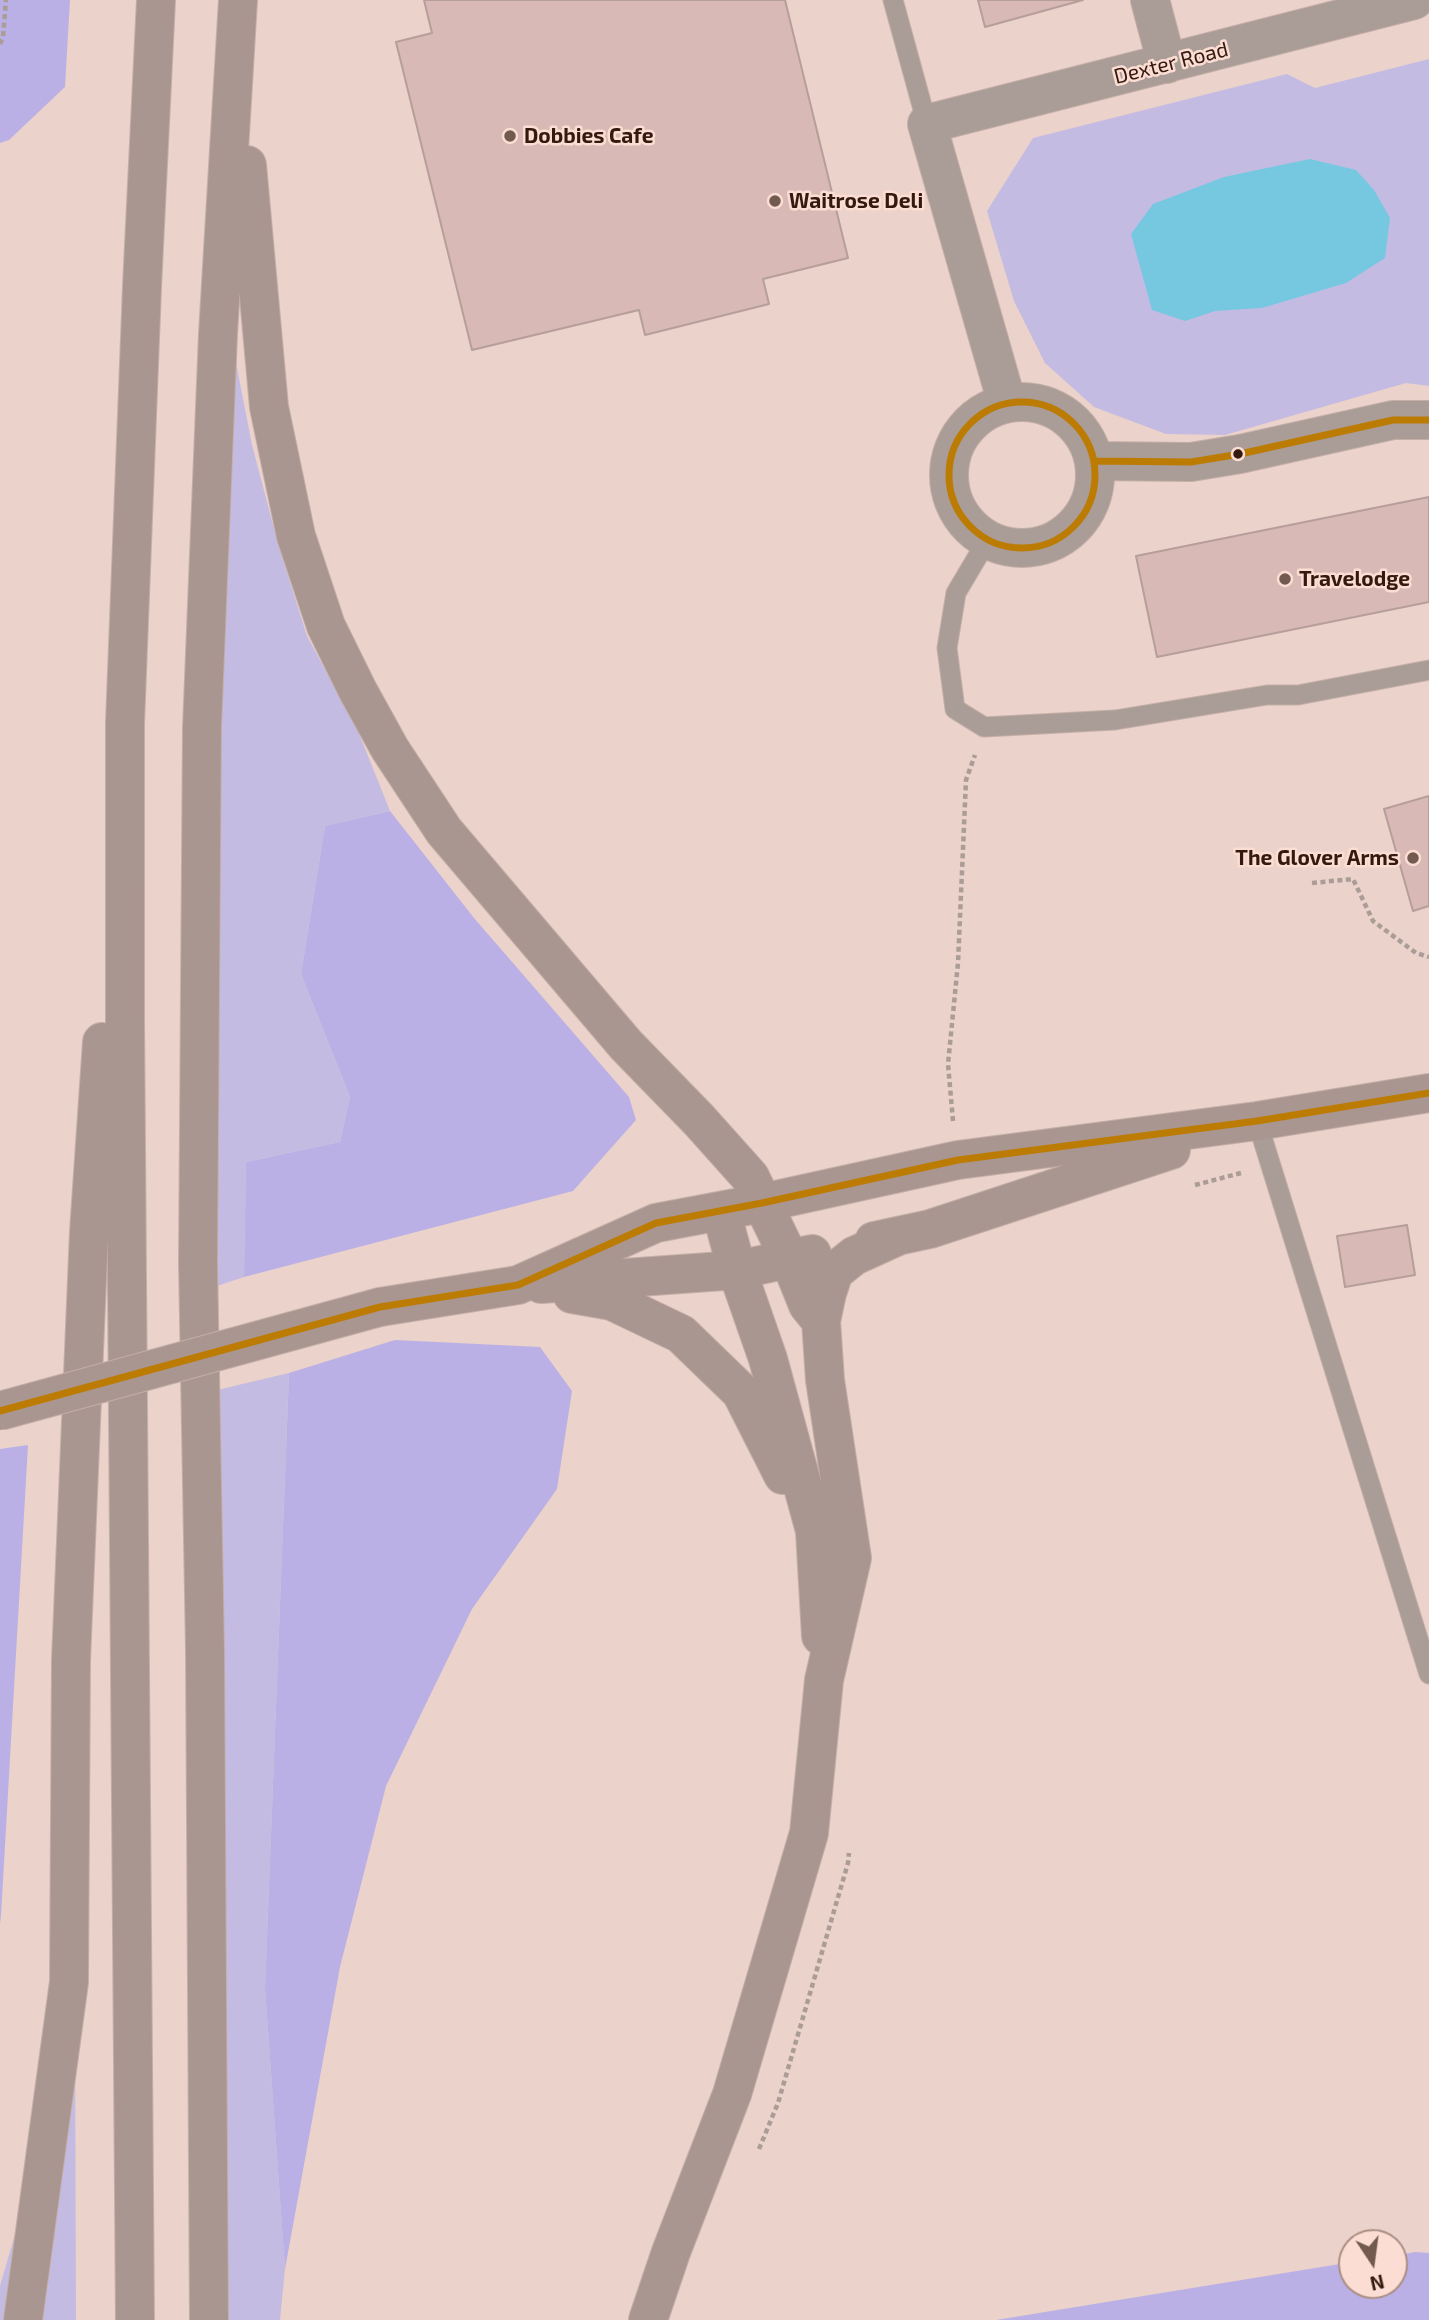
<!DOCTYPE html>
<html>
<head>
<meta charset="utf-8">
<style>
	body { margin:0 }
	#map { position:relative; width:1429px; height:2320px; overflow:hidden; background:#ebd2ca; font-family:"Exo 2",sans-serif }
	canvas { display:block }
	.north { position:absolute; left:1338px; top:2229px; width:70px; height:70px; box-sizing:border-box; background:#fbddd3; border:2px solid #ab8f85; border-radius:50%; rotate:167deg; font-size:19px; font-weight:700; line-height:28px; text-align:center; color:#33190f }
	.north::after { content:''; display:block; margin:auto; width:24px; height:32px; background:#735a50; clip-path:polygon(50% 0,100% 100%,50% 72%,0 100%) }
</style>
</head>
<body>
<div id="map">
<canvas width="1429" height="2320"></canvas>
<div class="north">N</div>
</div>
<script>
const ctx = document.querySelector('canvas').getContext('2d');
ctx.lineJoin = 'round';
function fillPath(path, color) { ctx.fillStyle = color; ctx.fill(path, 'evenodd'); }
function stroke(path, color, width, dash) { ctx.strokeStyle = color; ctx.lineWidth = width; ctx.lineCap = dash ? 'butt' : 'round'; ctx.setLineDash(dash || []); ctx.stroke(path); }
function label(font, color, halo, rows, align = 'center') {
  ctx.font = font + ' "Exo 2",sans-serif'; ctx.lineWidth = 5; ctx.setLineDash([]); ctx.textBaseline = 'middle'; ctx.strokeStyle = halo; ctx.fillStyle = color; for (const [text, x, y, turn = 0] of rows) {
    ctx.save(); ctx.translate(x, y); ctx.rotate((+turn || 0) * Math.PI / 180); ctx.textAlign = isNaN(turn) ? turn : align; if (halo) ctx.strokeText(text, 0, 0); ctx.fillText(text, 0, 0); ctx.restore();
  }
}
fillPath(new Path2D(`
	M1429,59V386L1406,383L1225,435L1166,434L1094,407L1045,363L1014,301L987,211L1033,138L1287,74L1315,88Z
	M224,301L252,445L279,547L307,636L356,726L390,811L325,826L301,974L350,1097L340,1142L246,1162L244,1277L205,1290Z
	M289,1373L265,1988L285,2269L280,2320H227L217,1390Z
	M74,1739L76,2320H0V2286L32,2176Z`), '#c4bbe3');
fillPath(new Path2D(`
	M0,0H70L65,87L9,140L0,143Z
	M390,811L474,918L629,1097L636,1120L573,1191L244,1277L246,1162L340,1142L350,1097L301,974L325,826Z
	M395,1340L540,1347L572,1391L557,1489L472,1609L386,1786L340,1967L285,2269L265,1988L289,1373Z
	M28,1445L1,1915L0,1924V1449Z
	M1415,2252L1429,2253V2320H996L1352,2262V2285H1394V2256Z`), '#bab0e6');
fillPath(new Path2D(`
	M1310,159L1356,170L1374,190L1390,218L1385,258L1346,283L1262,308L1215,311L1185,321L1152,310L1131,234L1153,204L1224,177Z`), '#75c8e0');
const building = new Path2D(`
	M424,0H785L848,258L763,279L769,304L645,335L639,310L472,350L396,42L432,33Z
	M978,0H1083L985,27Z
	M1429,497V602L1157,657L1136,556Z
	M1429,796V906L1413,911L1384,809Z
	M1407,1225L1415,1275L1345,1287L1337,1236Z`);
fillPath(building, '#d8b9b6');
stroke(building, '#b69e9a', 2);
const lane = new Path2D(`
	M893,0L927,124
	M988,539L956,593L947,648L955,709L984,727L1115,720L1267,695H1298L1429,670
	M1257,1121L1429,1674`);
const street = new Path2D(`
	M1150,0L1167,64
	M949 475a73 73 0 1 1 146 0a73 73 0 1 1-146 0Z
	M1007,403L927,124L1414,0
	M1094,461L1191,462L1240,454L1393,420H1429`);
const highway = new Path2D(`
	M247,165L269,407L296,536L326,626L358,691L390,749L444,831L626,1045L699,1120L750,1177L789,1258L808,1305L821,1321
	M721,1211L737,1270L768,1359L815,1531L821,1636
	M874,1241L930,1229L1171,1150
	M541,1284L737,1270L812,1254
	M572,1294L612,1301L681,1334L741,1392L783,1475
	M380,1307L518,1285L656,1223L762,1203L958,1160L1257,1121L1429,1093
	M23,2320L69,1982L71,1660L89,1232L102,1042
	M135,2320L125,1019V723L142,287L156,0
	M209,2320L205,1649L198,1262L202,728L218,334L238,0
	M648,2320L671,2252L732,2094L809,1833L824,1680L852,1558L825,1380L821,1321L827,1293L834,1272L854,1256L898,1236`);
stroke(lane, '#c4afa7', 21);
stroke(street, '#c4afa7', 40);
stroke(highway, '#c4afa7', 40);
stroke(new Path2D(`
	M0,44L3,37L6,0
	M1312,883L1353,879L1373,921L1416,953L1429,957
	M953,1121L948,1064L958,963L966,780L975,755
	M1195,1185L1241,1173
	M759,2149L778,2103L848,1863L849,1853`), '#ab9c97', 4.5, [5, 3.5]);
stroke(lane, '#aa9c97', 19);
stroke(street, '#aa9c97', 38);
stroke(highway, '#aa9690', 38);
const highwayBridge = new Path2D(`
	M0,1411L380,1307`);
stroke(highwayBridge, '#c4afa7', 40, []);
stroke(highwayBridge, '#aa9690', 38);
stroke(new Path2D(`
	M949 475a73 73 0 1 1 146 0a73 73 0 1 1-146 0Z
	M1094,461L1191,462L1240,454L1393,420H1429
	M0,1411L380,1307L518,1285L656,1223L762,1203L958,1160L1257,1121L1429,1093`), '#bc7c04', 7);
for (const [x, y, r, color] of [
	[510,136,7,"#735a50"],
	[775,201,7,"#735a50"],
	[1238,454,6,"#33190f"],
	[1285,579,7,"#735a50"],
	[1413,858,7,"#735a50"]
]) { const dot = new Path2D(); dot.arc(x, y, r, 0, 2 * Math.PI); ctx.fillStyle = color; ctx.fill(dot); stroke(dot, '#fbddd3', 2.5); }
label('21px', '#33190f', '#fbddd3', [
	["Dexter Road",1171,63,-14]
]);
label('bold 21px', '#33190f', '#fbddd3', [
	["Dobbies Cafe",524,136],
	["Waitrose Deli",789,201],
	["Travelodge",1299,579],
	["The Glover Arms",1399,858,"right"]
], 'left');
</script>
</body>
</html>
